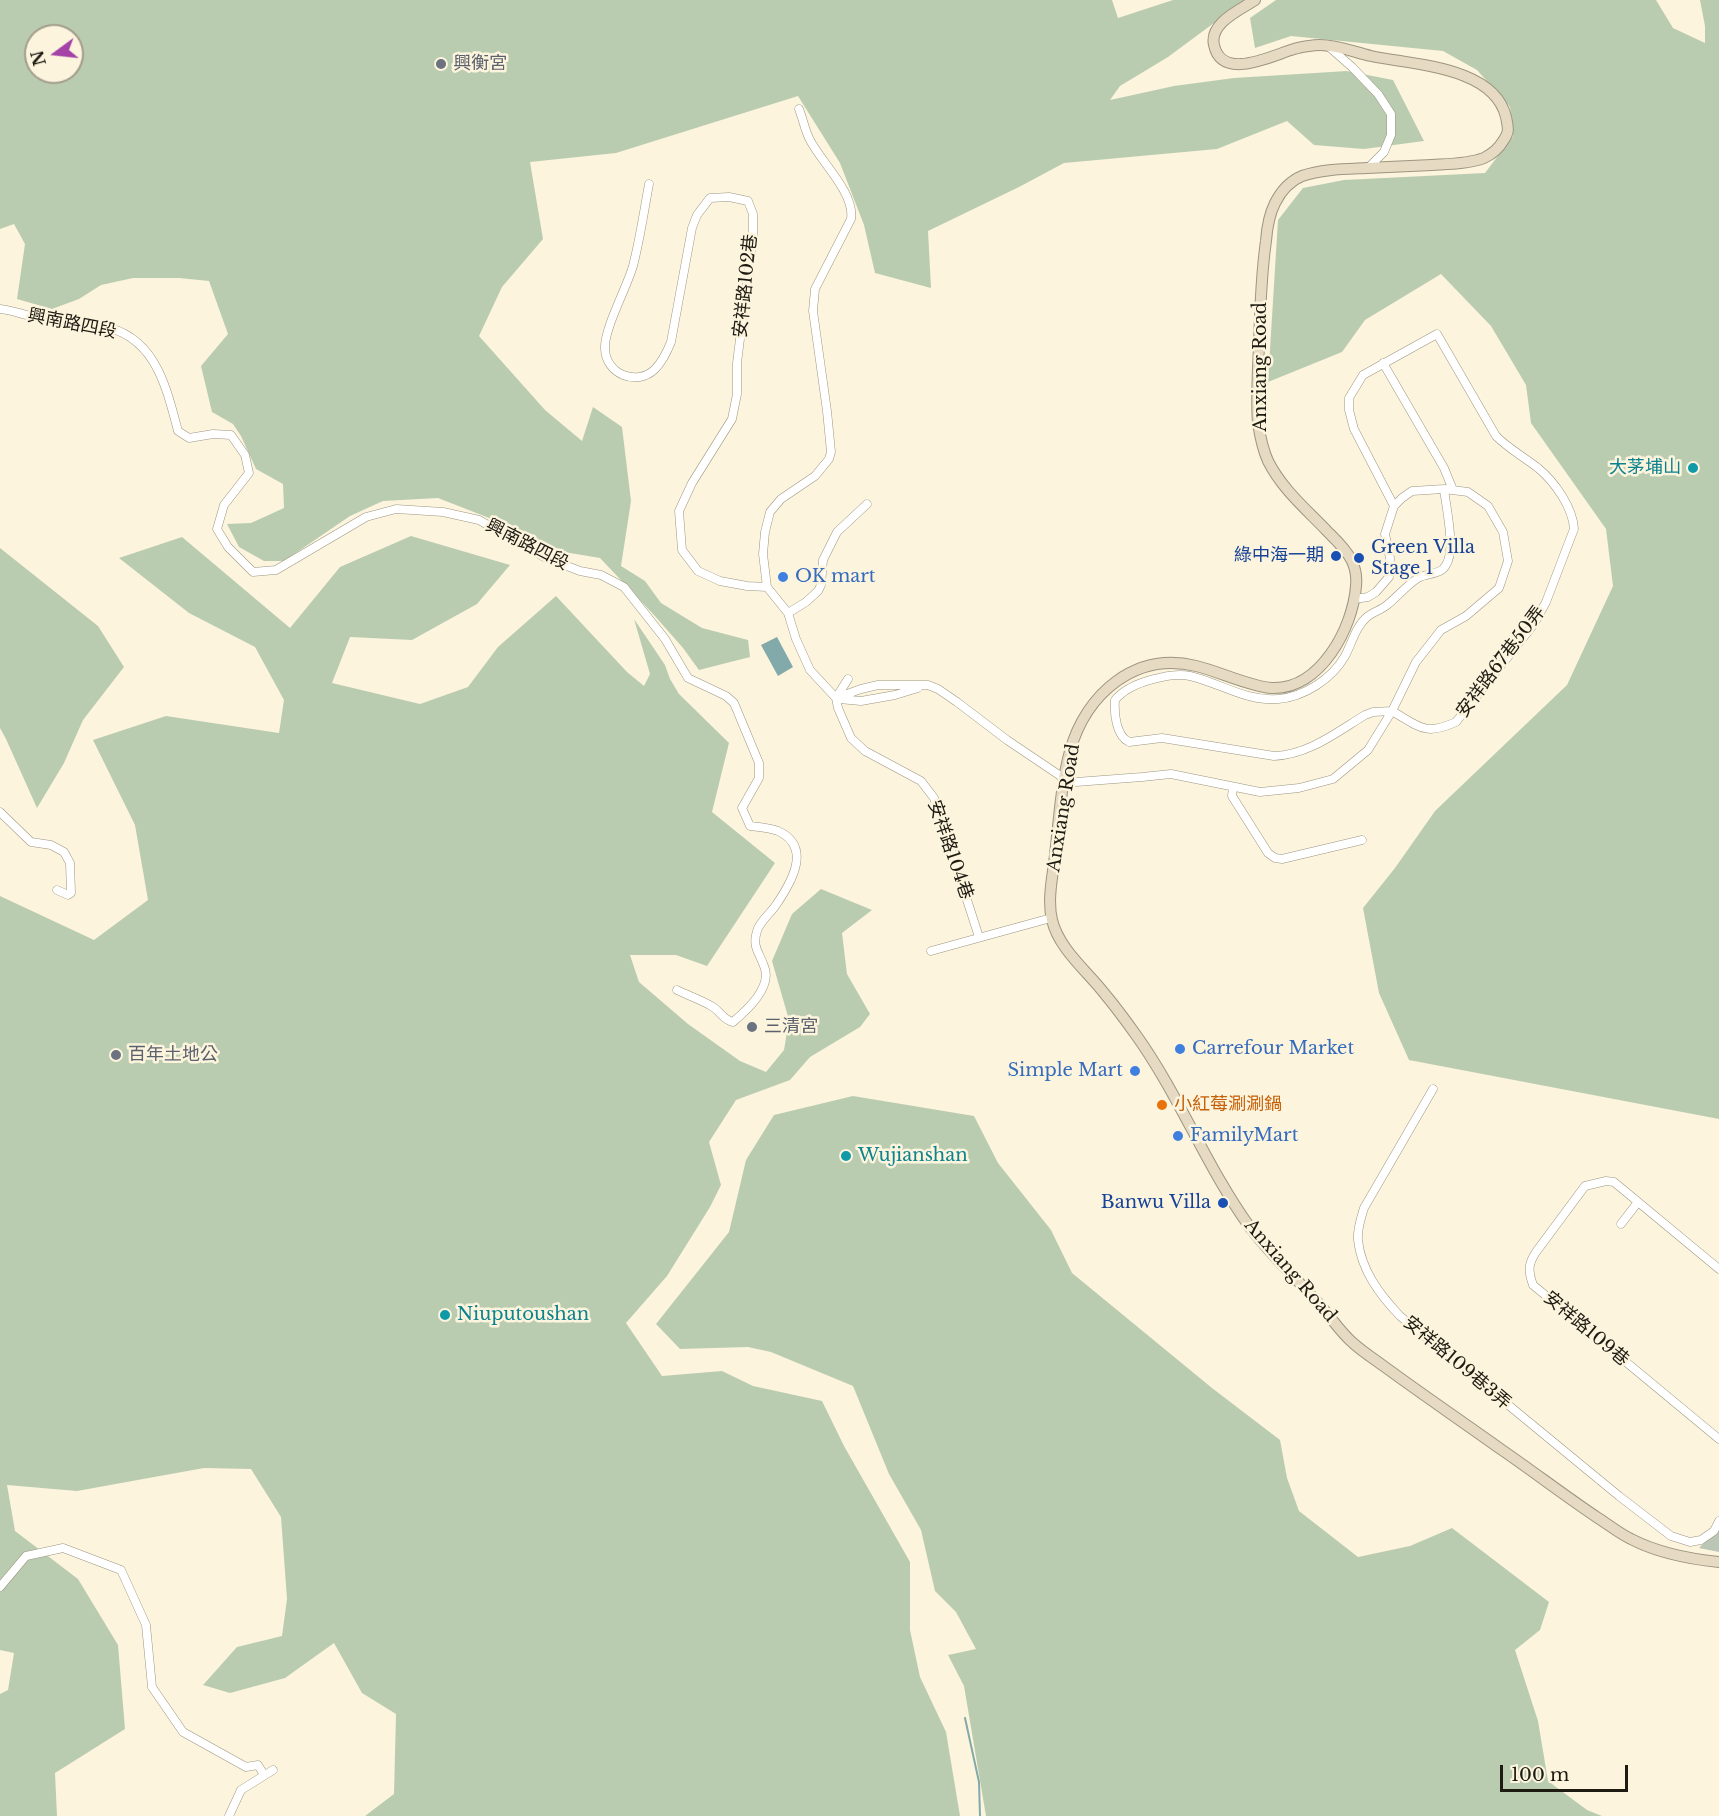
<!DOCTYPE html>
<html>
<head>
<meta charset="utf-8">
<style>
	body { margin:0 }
	#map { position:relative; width:1719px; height:1816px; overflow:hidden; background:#fcf4dd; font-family:"Libre Baskerville",serif }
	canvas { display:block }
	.north { position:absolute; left:24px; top:24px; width:60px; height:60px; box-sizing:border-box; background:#fcf4dd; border:2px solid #a39d8c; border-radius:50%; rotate:255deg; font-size:16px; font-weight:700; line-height:24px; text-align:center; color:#1e1b13 }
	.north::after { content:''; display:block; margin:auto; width:21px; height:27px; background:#a542a8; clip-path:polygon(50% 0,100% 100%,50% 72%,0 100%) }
	.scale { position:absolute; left:1500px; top:1765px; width:128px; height:27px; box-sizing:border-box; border:3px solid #1e1b13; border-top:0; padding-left:8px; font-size:18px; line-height:21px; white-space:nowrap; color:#1e1b13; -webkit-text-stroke:4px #fcf4dd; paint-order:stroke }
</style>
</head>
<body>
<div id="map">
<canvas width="1719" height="1816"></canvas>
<div class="north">N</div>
<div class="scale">100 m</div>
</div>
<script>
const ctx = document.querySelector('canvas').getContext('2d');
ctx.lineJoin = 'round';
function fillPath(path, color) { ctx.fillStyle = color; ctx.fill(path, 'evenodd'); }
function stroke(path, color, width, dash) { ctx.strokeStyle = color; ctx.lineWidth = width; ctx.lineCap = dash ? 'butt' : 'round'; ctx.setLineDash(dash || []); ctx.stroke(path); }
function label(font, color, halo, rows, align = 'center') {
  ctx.font = font + ' "Libre Baskerville","Noto Sans TC",serif'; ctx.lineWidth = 5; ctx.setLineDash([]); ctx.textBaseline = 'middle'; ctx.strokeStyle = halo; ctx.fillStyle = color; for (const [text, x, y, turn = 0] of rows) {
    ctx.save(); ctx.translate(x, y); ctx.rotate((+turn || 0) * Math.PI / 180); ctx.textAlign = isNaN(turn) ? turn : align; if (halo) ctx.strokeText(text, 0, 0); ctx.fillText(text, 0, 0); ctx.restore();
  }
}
fillPath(new Path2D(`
	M1719,1528V1552L1699,1548Z`), '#bbc6b6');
fillPath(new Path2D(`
	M0,0H1112L1118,18L1173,0H1245L1168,57L1120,86L1110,100L1174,86L1234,78L1347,71L1393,80L1424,141L1364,149L1314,145L1287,121L1217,149L1064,163L1019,187L928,231L931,288L875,273L864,225L840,163L798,96L616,153L530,162L543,239L502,287L479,336L545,410L582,441L593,407L622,427L631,501L621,566L645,581L661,603L702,628L748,640L750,657L699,670L683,648L654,615L600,558L552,550L502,523L438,498L383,501L350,516L284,561H264L239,547L227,524L251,523L284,508L283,484L256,469L241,436L233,424L212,412L201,366L228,334L209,281L179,278H133L101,285L79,299L52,309L17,299L25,244L14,224L0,229ZM36,36H72V72H36Z
	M1276,0H1656L1673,28L1705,43V26L1700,0H1719V1119L1409,1060L1379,993L1363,908L1395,868L1435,811L1567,685L1613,586L1606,529L1531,423L1526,385L1491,326L1441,274L1365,320L1342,352L1268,382L1278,220L1303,188L1344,180L1485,173L1513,136L1510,107L1477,70L1443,51L1291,36L1255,48L1250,18Z
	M411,536L510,565L477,604L412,640L350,637L332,683L420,704L468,687L498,647L556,596L627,672L644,686L650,674L634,619L665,665L670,679L679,694L729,743L712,812L775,863L707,966L676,955H630L639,982L688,1024L740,1061L766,1072L784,1050L789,1020L772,961L792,914L821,889L872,910L842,933L847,974L870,1014L860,1027L810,1057L790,1080L736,1100L709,1142L721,1185L710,1207L667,1276L626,1323L662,1376L722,1371L753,1386L822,1401L844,1446L910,1562V1630L920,1677L946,1732L960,1816H365L394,1794L396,1714L362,1693L334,1643L285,1678L230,1693L203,1685L237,1647L282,1636L287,1599L281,1517L251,1469L204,1468L77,1491L7,1485L15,1531L78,1579L118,1645L125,1729L55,1773L57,1816H0V1694L8,1690L14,1653L0,1650V896L94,940L148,900L135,825L93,740L166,716L279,733L284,700L255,647L189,613L119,558L182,537L290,628L340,567Z
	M0,548L98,626L124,667L83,720L64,763L37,808L6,739L0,728Z
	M853,1096L974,1116L998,1163L1051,1230L1072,1273L1212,1388L1280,1440L1287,1478L1299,1511L1358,1557L1410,1546L1452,1528L1549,1602L1540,1630L1515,1650L1538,1721L1548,1781L1587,1810L1602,1816H986L964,1686L948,1655L976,1649L956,1612L935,1591L921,1530L889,1474L853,1386L771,1352L748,1347L680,1349L656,1324L729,1232L746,1160L774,1115Z`), '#baccb0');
fillPath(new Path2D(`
	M777,637L793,667L778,676L761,645Z`), '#82aaaa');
stroke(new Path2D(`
	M965,1718L979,1782L980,1816`), '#82aaaa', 2);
const street = new Path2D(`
	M1327,45L1352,67L1378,94L1391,114V135L1384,152L1368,168
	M649,184C644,211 640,239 633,266C627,287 604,329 605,348C605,374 637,387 655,369C663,361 667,352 671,342L692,228L697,215L710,198L729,197L748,201L753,214V234L737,363V394L732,419L692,483L679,511L682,550L698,571L720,581L747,586L767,587L788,613L796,639L810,670L836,698
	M0,309C17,311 33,318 50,321C67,323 84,323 101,326C155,335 166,386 178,431L189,438L213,434L231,435L245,455L249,473L224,505L217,529L228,547L253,572L276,570L366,517L396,509L443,512L479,520L546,558L580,571L601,575L624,587L665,639L688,678L726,696L734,703L759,763V778L742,808L750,826C759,827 770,828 778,831C813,847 791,883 776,905C770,914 760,921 757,931C752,947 759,952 764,966C773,987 747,1010 733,1022C723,1020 721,1012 713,1007C702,1000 689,996 677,990
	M1383,363L1444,468L1453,490
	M767,587L763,554L765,532L770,512L781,499L815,476L829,459L831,452L827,411L813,311L815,289L851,219C855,193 821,162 810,140C805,131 803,119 799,109
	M788,613L806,602L818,591L821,585L823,560L837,532L867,504
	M836,698L861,689L878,685H928L938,689L957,702L1007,740L1065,779L1076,782L1142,777L1171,774L1260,792L1299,788L1333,779L1368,750L1392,711L1416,662L1441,630L1466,616L1499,588L1508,561L1503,532L1488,506L1468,492L1444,489L1412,491L1402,498L1394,506L1385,534L1390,558L1389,577L1376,592L1368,597L1354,599
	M836,698L838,708L851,738L865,751L921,781L934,798L979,937
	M836,698L848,679
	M839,699L861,701L895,695L918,688
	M1392,711L1373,712L1365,715C1337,732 1308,755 1274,756L1162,738L1129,742C1116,736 1114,713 1115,700C1124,689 1136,684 1150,680C1162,677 1177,673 1190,676C1220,683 1247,702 1278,699C1304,697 1332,679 1345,656C1352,643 1356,626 1367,617C1373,612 1381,610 1387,605C1397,597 1407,585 1418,578C1427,573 1441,575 1446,565C1456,550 1446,507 1444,489
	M1392,711C1420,727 1425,736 1456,722L1534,624L1546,602L1574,529C1573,508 1555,482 1538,468C1524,457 1509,449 1496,436L1437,334L1363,375L1349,398V410L1354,429L1394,506
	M1233,787L1232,796L1268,853L1275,858L1282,859L1362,840
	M0,812L31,842L51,845L64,852L70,863L71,893L68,895L57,890
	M931,951L1051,918
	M1433,1089L1364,1208C1361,1218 1357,1229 1358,1240C1361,1270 1380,1295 1400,1316L1619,1496L1671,1536L1690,1542L1701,1540L1714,1531L1719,1521
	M1621,1224L1638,1202
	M1719,1269L1614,1182L1606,1181L1585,1186L1536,1252C1528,1264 1528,1271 1533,1285L1719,1439
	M0,1587L26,1556L63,1548L121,1570L146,1625L152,1687L183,1732L246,1767L258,1765L264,1775
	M229,1816L241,1790L273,1770`);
const secondary = new Path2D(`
	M1255,0C1240,10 1209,23 1214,45C1222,82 1273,55 1294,49C1300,47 1314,45 1320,45C1337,45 1354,52 1371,56C1412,65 1494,66 1506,117C1508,128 1510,131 1503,141C1498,150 1492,154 1484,158C1468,164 1448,164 1432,165C1410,166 1388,167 1367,168C1346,169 1322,169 1302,176C1290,181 1281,191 1275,203C1269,215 1267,227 1266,241C1261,275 1260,310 1259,345C1258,371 1256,398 1258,423C1260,436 1263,450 1268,461C1282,489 1306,509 1327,531C1336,540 1346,549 1352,561C1356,570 1357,577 1356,586C1353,628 1320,690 1272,688C1251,687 1218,671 1196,666C1135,651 1086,694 1070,751C1061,784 1059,820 1055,855C1053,875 1047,899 1052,920C1059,949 1086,970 1104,993C1115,1006 1126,1021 1136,1035C1179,1095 1206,1166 1249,1226C1270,1254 1296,1278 1319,1304C1331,1317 1340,1332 1353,1343C1363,1352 1374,1359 1385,1367C1423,1395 1463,1422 1502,1450C1534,1472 1565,1496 1598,1518C1609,1525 1620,1534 1631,1539C1658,1553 1689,1559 1719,1562`);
stroke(street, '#9c9580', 9);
stroke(secondary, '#9c9580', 12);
stroke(street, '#fff', 8);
stroke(secondary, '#e7dac3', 10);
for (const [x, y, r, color] of [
	[441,64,6,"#6b7280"],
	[1693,468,6,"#0f9aa8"],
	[1336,556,6,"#1a4fb4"],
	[1359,558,6,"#1a4fb4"],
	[783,577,6,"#3f7fe0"],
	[752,1027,6,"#6b7280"],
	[1180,1049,6,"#3f7fe0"],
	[116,1055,6,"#6b7280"],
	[1135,1071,6,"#3f7fe0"],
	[1162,1105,6,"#e8710a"],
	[1178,1136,6,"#3f7fe0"],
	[846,1156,6,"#0f9aa8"],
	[1223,1203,6,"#1a4fb4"],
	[445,1315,6,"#0f9aa8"]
]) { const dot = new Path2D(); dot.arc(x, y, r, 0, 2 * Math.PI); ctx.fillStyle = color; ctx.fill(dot); stroke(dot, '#fcf4dd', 2); }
label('18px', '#5b616d', '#fcf4dd', [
	["興衡宮",453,64],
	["三清宮",764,1027],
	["百年土地公",128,1055]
], 'left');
label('18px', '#1e1b13', '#fcf4dd', [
	["安祥路102巷",746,286,-84],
	["興南路四段",72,324,11],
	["Anxiang Road",1261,367,-90],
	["興南路四段",527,545,27],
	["安祥路67巷50弄",1501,662,-53],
	["Anxiang Road",1064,808,-81],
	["安祥路104巷",950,850,71],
	["Anxiang Road",1290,1271,49],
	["安祥路109巷",1586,1329,40],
	["安祥路109巷3弄",1457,1363,40]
]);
label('18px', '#0d838f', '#fcf4dd', [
	["大茅埔山",1681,468,"right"],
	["Wujianshan",858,1156],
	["Niuputoushan",457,1315]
], 'left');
label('18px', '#164399', '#fcf4dd', [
	["Green Villa",1371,548,"left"],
	["Stage 1",1371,569,"left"],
	["綠中海一期",1324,556],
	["Banwu Villa",1211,1203]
], 'right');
label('18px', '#366cbe', '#fcf4dd', [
	["OK mart",795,577],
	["Carrefour Market",1192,1049],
	["Simple Mart",1123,1071,"right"],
	["FamilyMart",1190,1136]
], 'left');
label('18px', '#c56008', '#fcf4dd', [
	["小紅莓涮涮鍋",1174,1105]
], 'left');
</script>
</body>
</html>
